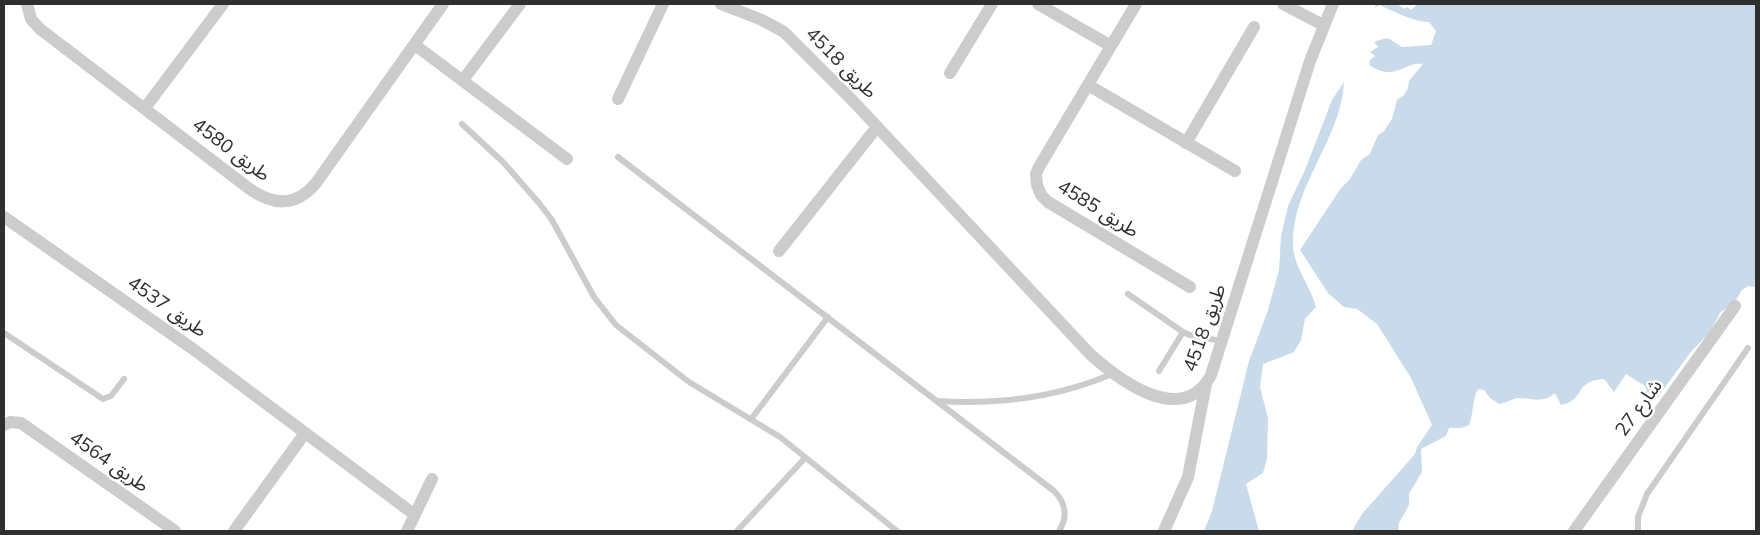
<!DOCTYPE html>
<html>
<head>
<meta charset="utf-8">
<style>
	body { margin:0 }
	#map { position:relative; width:1760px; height:535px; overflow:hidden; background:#fff; font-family:Mulish,sans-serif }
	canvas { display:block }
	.frame { position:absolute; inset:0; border:5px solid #2f2f2f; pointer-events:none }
</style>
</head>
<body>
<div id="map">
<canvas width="1760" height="535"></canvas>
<div class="frame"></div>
</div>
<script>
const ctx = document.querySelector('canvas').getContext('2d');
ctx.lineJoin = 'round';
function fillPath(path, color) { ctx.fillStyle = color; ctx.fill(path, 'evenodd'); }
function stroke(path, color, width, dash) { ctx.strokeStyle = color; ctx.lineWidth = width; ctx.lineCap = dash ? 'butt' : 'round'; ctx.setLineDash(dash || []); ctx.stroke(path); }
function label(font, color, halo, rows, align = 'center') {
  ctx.font = font + ' Mulish,"Noto Sans Arabic",sans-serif'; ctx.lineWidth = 5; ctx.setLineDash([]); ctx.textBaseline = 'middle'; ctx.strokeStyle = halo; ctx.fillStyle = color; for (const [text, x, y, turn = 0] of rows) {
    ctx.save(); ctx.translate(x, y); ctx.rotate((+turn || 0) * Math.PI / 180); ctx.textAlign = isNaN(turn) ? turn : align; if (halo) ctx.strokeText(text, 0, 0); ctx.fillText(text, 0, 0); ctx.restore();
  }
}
fillPath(new Path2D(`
	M1376,4H1397L1404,9L1407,7L1411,10L1418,4H1756V287L1748,286L1742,290L1736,300L1720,313L1710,332L1690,353L1658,397L1651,403L1645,386L1626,374L1614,392L1604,379C1573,381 1586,400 1561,405L1555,393C1542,404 1534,398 1519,398C1514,398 1506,403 1499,404L1490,398L1484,390L1478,389C1472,400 1474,412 1469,425L1461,428H1449L1446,436L1421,449L1422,472L1409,494V505L1399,523L1398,531H1352L1362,514L1415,454L1417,447L1432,425L1411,378L1377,324L1357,309L1344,307L1328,293L1300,250L1341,188L1350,179L1361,160L1370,154L1378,135L1384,131L1392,119L1397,100L1404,95L1408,88L1409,81L1423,64C1403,61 1396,83 1369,65L1370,60L1375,56L1370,52L1378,47L1374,42C1391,36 1387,38 1402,47L1431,45L1436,31L1429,22C1413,22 1394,11 1379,5L1375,8Z
	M1344,82C1341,141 1291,186 1293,246C1294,267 1311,287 1316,307L1305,319L1301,340L1294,352L1263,364L1260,387L1268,418L1267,459L1263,473L1246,484L1259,531H1204L1212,511L1249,361L1268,310L1279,270L1281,236L1288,206L1305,170L1332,100Z`), '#c9dbeb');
stroke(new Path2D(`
	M462,124L503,162L539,203L552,220L594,297L616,325L689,382L780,437L897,531
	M618,157L1054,491C1066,503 1068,517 1059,531
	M1128,294L1183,332L1192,336L1222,341
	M4,333L103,399L111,396L124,379
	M1159,371L1183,332
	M937,401C998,405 1056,398 1112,374
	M752,418L828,317
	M737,531L805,458
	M1638,531V517L1647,494L1748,348`), '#ccc', 6);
stroke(new Path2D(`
	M27,4L31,19L40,29L251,190C275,206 297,206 316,183L443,4
	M721,4L762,20L784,32L854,102L1090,354C1120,381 1183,428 1211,375L1310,61L1333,4
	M1038,4L1111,46
	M1136,4L1039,167L1036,174L1037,185L1041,195L1048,202L1190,287
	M1283,4L1323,25
	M415,45L567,159
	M950,73L992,4
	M463,80L520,4
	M1088,85L1235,171
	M618,99L663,4
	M145,108L223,4
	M1186,143L1254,27
	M4,217L193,349L415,515
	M779,251L877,127
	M4,425L10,422L21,423L175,531
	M234,531L305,433
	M407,531L432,479
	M1164,531L1188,477L1206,384
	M1574,531L1735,306`), '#ccc', 12);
label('19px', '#2f2f2f', '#fff', [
	["طريق 4518",841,63,45],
	["طريق 4580",231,150,37],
	["طريق 4585",1098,209,32],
	["طريق 4537",167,307,35],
	["طريق 4518",1205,328,-70],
	["شارع 27",1639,408,-54],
	["طريق 4564",109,462,35]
]);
</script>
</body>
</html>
